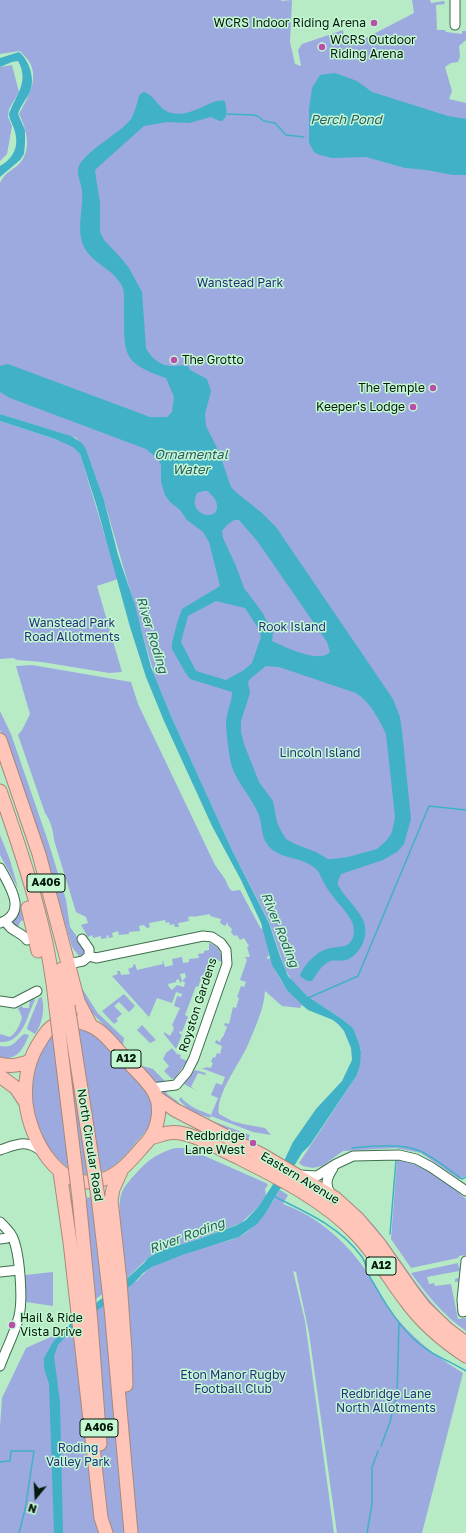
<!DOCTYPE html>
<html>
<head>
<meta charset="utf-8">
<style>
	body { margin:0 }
	#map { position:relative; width:466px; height:1533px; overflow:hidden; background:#b7ebc5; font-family:"Golos Text",sans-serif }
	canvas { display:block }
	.north { position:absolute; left:16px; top:1477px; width:40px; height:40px; -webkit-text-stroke:3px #c4f8d2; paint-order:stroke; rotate:198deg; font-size:11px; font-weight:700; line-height:16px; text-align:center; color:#06190c }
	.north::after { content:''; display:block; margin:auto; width:14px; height:18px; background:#06190c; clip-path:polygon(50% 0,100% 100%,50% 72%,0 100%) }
</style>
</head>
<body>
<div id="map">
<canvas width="466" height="1533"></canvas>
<div class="north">N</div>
</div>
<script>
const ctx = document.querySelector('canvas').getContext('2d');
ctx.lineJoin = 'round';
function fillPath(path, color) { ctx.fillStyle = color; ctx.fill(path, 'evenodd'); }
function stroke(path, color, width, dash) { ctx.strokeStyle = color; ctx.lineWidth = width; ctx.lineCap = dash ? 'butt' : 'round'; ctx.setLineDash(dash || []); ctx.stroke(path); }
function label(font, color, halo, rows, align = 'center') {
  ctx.font = font + ' "Golos Text",sans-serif'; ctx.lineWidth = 3; ctx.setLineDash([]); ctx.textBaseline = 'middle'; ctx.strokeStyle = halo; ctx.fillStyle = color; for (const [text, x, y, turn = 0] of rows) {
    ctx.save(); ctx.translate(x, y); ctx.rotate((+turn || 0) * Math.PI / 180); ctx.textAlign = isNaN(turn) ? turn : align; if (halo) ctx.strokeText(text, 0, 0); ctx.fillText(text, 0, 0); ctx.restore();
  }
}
fillPath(new Path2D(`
	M0,0H281L282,1L292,0L290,42L295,64L301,66L298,50L302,44L343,30L344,36L350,35L358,37L360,41L414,13L412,0H430L431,3L444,1L445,4L436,5L437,30H445L446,32L462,34V31H466V40L459,46L460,57L458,62L451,63L445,67L452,91L449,99L466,103V1176L459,1179L421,1153L396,1148L343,1151L322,1166L313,1168L303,1166L299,1163L357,1075L361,1052L359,1043L353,1028L342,1019L307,996L292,981L285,969L269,922L231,848L171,716L155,677L104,500L86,449L76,438L0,414V183C5,173 9,172 17,166C33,152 27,130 19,114C27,99 39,81 30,63C28,59 23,55 20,51L0,54Z
	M12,65L19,92L9,109L8,117L12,126L7,154L0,161V67Z
	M0,421L55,439L73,446L80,454L118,579L97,586L122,672L109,673L42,662L17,660L13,658L0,659Z
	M32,665L131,682L138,704L215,865L225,879L229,888L232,891L240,890L261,929L263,928L268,948L269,956L267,957V959L271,958C275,977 289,992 302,1005L300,1008L282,1006L265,991C264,1010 254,1030 247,1047C239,1064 215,1096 219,1114L232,1121L243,1124L265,1128L271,1135L253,1132L211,1116L210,1118L190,1111L179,1100L181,1097C187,1106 201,1111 211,1115L218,1098L211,1095L216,1083L222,1085L225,1077L201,1068H205L206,1067L211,1068L213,1063L211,1062L213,1057L215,1058L217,1053L220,1054L222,1046L215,1043L216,1040L220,1042L222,1037H223L227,1027L224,1025L225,1023L229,1024L233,1007L236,1008L239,998L237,997L241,986L244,987L246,982L240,980L247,960L245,957H250L247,947L249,946L244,938L240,940L237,935L234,936L231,932L232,929L228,925V923H227L225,926L220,923L221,919L210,916V914L193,917V916L188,917L189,921L178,923L179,927H175L174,924L170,925L169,922L166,923L165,920L149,923L150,927L147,928L144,925L139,926L140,931L129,932V934L119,935L118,931L112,933L113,937L109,938L108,935L106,936L107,938L101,939V936L93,938L92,935L88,937L81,925L88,923L86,917L76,912L54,840C53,830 51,822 45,813L18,735L22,730L30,714L16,666Z
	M0,711L11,734L49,844L66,900L70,927L83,945L85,953L83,955L79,956L72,947L55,889L13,765L0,730Z
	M0,835L10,860L18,888L0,855Z
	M19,898L23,920L20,922L19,925L17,927L11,922L19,910L18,899Z
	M209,943C218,946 222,952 222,962L212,958L204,975L203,974L198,987L196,986L185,1015L188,1017L182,1032L180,1031L179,1033L182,1035L176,1049L164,1034V1032L170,1036L174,1029L173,1028L174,1027L172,1025L180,1008L174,1006L177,996L181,997L182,994L176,992L172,1003L157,998L149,1017L112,976L118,974L117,971H120L121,975L130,974L128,969L133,967V965L135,964L137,970L163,964L162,961H163L165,967L173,965L172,959L182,957L183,963L189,962V959L199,958L198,954L204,953V951L209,950ZM185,973L186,977L182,981L185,982L184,987L177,985L172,990L169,987L168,984L176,982V980L179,979L180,983L182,981L180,974Z
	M78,982L97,1012L106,1021L124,1038L123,1045L105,1026L87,1008Z
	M124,994L135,1006L129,1012L119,1002L114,1006L122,1014L116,1019L118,1021L114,1024L102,1011Z
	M42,997C45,1012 42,1024 35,1034L27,1029L28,1025L39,998Z
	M33,999L35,1000C27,1015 23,1044 0,1042V1034L10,1037C17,1032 20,1025 22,1017L18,1008L22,1006L23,1008H29L30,1001Z
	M142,1025L156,1040L150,1043L137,1030Z
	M71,1029C83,1028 93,1033 102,1040L147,1092C159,1110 153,1124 140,1138C129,1150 119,1165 104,1171C61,1190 31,1124 31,1089C31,1071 40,1043 57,1033C61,1031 66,1030 71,1029Z
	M24,1034L29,1035C23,1049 18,1060 0,1058V1046C14,1048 14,1042 24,1034Z
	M172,1048L177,1054L181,1055L180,1058L187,1061L175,1078L172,1079L164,1071L169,1066L163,1059L166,1053Z
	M139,1065L153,1069L166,1082V1084C152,1083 147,1075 139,1065Z
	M195,1070L206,1073L205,1075L198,1073L191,1087L197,1091L184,1084Z
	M166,1089L167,1094L177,1101L188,1112L250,1135L248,1140L230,1134L176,1106L161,1092V1090Z
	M176,1148H183L191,1150L266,1183L268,1185L265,1189L266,1195L258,1207L241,1223L199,1239L160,1251L148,1258L127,1278C124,1256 116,1215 121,1195C124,1185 133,1177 139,1170C149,1159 162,1151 176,1148Z
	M397,1160C422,1163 448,1183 466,1199V1255L459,1256L458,1258L411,1268L391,1239Z
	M280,1190L288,1195L283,1204C319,1217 348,1243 369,1275C377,1286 383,1299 391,1311C411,1337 435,1356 463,1373L422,1533H337L309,1333L296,1272L293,1271L305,1321L334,1533H0V1427L2,1398L26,1348L64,1331L138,1280C154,1258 195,1251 220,1243C227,1241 235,1239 241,1236C259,1225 269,1208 280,1190Z
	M107,1196L109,1289L83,1309L70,1199Z
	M340,1196C350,1204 361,1210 369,1220C404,1259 422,1303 466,1334V1339L437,1316Z
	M458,1263L459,1268L463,1267V1281L455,1282V1279L461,1277L459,1271L427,1277L429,1284L434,1283L435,1286L451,1284L458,1319L466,1318V1331C444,1316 427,1295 411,1273Z
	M53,1272V1306L26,1302L25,1275Z`), '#9caadf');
fillPath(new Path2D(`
	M19,52C30,61 36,81 29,94C25,101 20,107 18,114L25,130V143L24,154L20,160L0,177V166C16,157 20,143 13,126C11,121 9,118 9,114C15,96 30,82 18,61L12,62L0,67V58Z
	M335,73L357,81L372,92L448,116L466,119V175H453L427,170L405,168L366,157L332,158L320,155L314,152L309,143V109L312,88L320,75Z
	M144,92C155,95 159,110 171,113C193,118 212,97 225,101C226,108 229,116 222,121H220L211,117L189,123L167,122L144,126L97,168L95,171L100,203V232L104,240L121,258L129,268L142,292L146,348C150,357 161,366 171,366C177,366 182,365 188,366L190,370L207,379L211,391L205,414L206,426L219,452L231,487L237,493L262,513L276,527L393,699L400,717L402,731L411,819L404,844L397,852L383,860L341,874L338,881V885C345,898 357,907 363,920C370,934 361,955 346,960C340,962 334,959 328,962C321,966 316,975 312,981H307L300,976C303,966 316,952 327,949C338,945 352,951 354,932C354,928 353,923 351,920C344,907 331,897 324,883C321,878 320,872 315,868C301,856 278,860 267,844C261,835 262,824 259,815C252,798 238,784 232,767C229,757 226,731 226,722C227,711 232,702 232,692L190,679L185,672L172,649V643L177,623L182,609L220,586L209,542L203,532L187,520L180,510L170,502L165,495L161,482V465L157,458L146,449L10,398L0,392V366L8,364L150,417H167L172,412L174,397L166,378C119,362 125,352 124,307C124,301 125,292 122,286C115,271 97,265 87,252C74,234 84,210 82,190C81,183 77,175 78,169C81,153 121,133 131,119C135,113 137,101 140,94ZM204,491H208C210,494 215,498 216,501C224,524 185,517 197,493ZM234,520H239L258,542L327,642L330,652C319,664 285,647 272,641L273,633L262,612L244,588L236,566L223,538L222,531L227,525ZM216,601L245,608L258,628L261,637L252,663L244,670L226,680L196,671L181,642L188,616ZM266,666L279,667L356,693C370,702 379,719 386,734L395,817L392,832L387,840L377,849L348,857L332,859H328L316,852L295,844L286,839L280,829L277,822L273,801L259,782L244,744L241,732V721L250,693L248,682L251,678Z
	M0,414L71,436L82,443L86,449L104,500L118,555L135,605L151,667L171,716L231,848L269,923L280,956L288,976L307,996L342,1019L353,1028L359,1043L361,1052L360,1064L357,1075L310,1145L302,1153L265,1214L257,1224L239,1237L182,1255L152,1267L143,1273L134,1283L71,1330L58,1345L54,1356L60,1402L63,1533H54L49,1384L44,1368V1358L53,1342L75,1319L122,1283L144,1263L148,1258L160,1251L199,1239L237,1225L246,1220L258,1207L272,1186L293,1142L316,1109L342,1081L352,1060L351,1048L344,1031L338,1024L333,1020L308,1010L302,1005L287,990L272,965L261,923L241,880L212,826L164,721L146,677L130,627L97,507L80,454L73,447L55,439L0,421Z`), '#41b1c7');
stroke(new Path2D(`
	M227,114L254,115L259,117L264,121L275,123L286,135L304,137
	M308,998L358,976L429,806L466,810
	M352,1148C372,1146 402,1143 420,1151C435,1158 449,1170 462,1179L466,1177
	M275,1197C308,1213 340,1227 362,1257C366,1263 367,1271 370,1277C381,1297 397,1324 414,1339C429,1354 448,1360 466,1371
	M390,1234L396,1160
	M381,1446L390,1422L397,1394L399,1323
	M0,1462L10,1461L11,1451H34L25,1510L19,1533
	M367,1533L372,1504V1467L378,1451`), '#41b1c7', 1.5);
const minor = new Path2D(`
	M455,0V25
	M0,868C9,885 29,913 0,923
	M6,921C10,932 21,931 27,940
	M82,939L89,949V956
	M89,956L96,958L203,936L212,937L221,943L226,950L227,964L194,1058L187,1072L176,1085L151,1088
	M68,964L83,961L89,956
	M0,1001L14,1003L37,991
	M0,1150C18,1144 26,1139 43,1152
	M299,1175L317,1176L336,1164L353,1156L399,1155L416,1159L431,1167L466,1191
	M331,1195C325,1184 326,1179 333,1168
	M0,1222C4,1226 9,1231 12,1236C20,1252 23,1299 19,1316C15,1333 6,1349 0,1366
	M0,1239L7,1238L11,1235
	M0,1272L19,1270
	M463,1312L462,1300L466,1261`);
const highway = new Path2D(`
	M0,740L39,854L78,1001L91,1026
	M0,791C16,836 31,880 42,926C49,953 53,980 56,1008
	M28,908L38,951
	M62,969L68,1006
	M67,1021C75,1021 83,1022 91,1026C95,1028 100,1031 103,1034C113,1043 121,1054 130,1064C139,1074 151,1084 156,1096C162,1111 157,1131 147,1142C134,1156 121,1175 101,1180C59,1193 30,1139 26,1103C24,1081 28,1059 41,1040C44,1035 48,1029 53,1026C57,1024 63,1023 67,1021Z
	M0,1064C12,1067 19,1065 30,1061
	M0,1076L16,1088L26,1103
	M156,1097L175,1110L264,1156L335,1198L358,1219L379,1244L414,1294L424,1307L447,1329L466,1343
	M150,1138C156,1137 162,1134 168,1133C186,1129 216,1147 233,1155C277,1177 323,1199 357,1235C376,1255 389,1279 406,1301C422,1323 443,1341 466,1356
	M122,1169L113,1189L111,1200L120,1281L125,1351L126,1385
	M60,1172L70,1242L101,1518L106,1533
	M98,1197L111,1308L131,1533
	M79,1198L91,1323L100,1444`);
stroke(minor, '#3f6f4f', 11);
stroke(highway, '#a8897c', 15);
stroke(minor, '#fff', 9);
stroke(highway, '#ffc5b8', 13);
const highwayBridge = new Path2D(`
	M68,1006L98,1197
	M56,1008L79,1198`);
stroke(highwayBridge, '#a8897c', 15, []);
stroke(highwayBridge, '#ffc5b8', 13);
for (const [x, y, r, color] of [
	[374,23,4,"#bb4dab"],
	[322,47,4,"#bb4dab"],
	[174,360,4,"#bb4dab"],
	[433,388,4,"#bb4dab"],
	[413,407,4,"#bb4dab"],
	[253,1143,4,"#bb4dab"],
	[12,1325,4,"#bb4dab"]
]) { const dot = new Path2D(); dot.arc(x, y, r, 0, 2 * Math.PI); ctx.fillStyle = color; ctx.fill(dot); stroke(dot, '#c4f8d2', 1.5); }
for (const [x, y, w] of [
	[46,883,38],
	[126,1059,30],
	[381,1266,30],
	[99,1428,38]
]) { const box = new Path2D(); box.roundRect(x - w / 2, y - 9, w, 18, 3); ctx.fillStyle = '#c4f8d2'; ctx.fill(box); stroke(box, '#06190c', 1); }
label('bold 11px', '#06190c', null, [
	["A406",46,883],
	["A12",126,1059],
	["A12",381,1266],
	["A406",99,1428]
]);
label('12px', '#06190c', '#c4f8d2', [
	["WCRS Indoor Riding Arena",366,23],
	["WCRS Outdoor",330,40,"left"],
	["Riding Arena",330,54,"left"],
	["The Grotto",182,360,"left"],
	["The Temple",425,388],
	["Keeper's Lodge",405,407],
	["Redbridge",245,1136],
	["Lane West",245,1150],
	["Hail & Ride",20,1318,"left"],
	["Vista Drive",20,1332,"left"]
], 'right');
label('12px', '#272f7f', '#c4f8d2', [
	["Wanstead Park",240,283],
	["Wanstead Park",72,623],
	["Road Allotments",72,637],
	["Rook Island",292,627],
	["Lincoln Island",320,753],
	["Eton Manor Rugby",233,1375],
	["Football Club",233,1389],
	["Redbridge Lane",386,1394],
	["North Allotments",386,1408],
	["Roding",78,1448],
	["Valley Park",78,1462]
]);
label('12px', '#06190c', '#c4f8d2', [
	["Royston Gardens",198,1005,-72],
	["North Circular Road",90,1145,81],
	["Eastern Avenue",300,1178,31]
]);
label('italic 13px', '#2d5c66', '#c4f8d2', [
	["Perch Pond",346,120],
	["Ornamental",191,455],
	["Water",191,470],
	["River Roding",152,635,73],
	["River Roding",280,930,68],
	["River Roding",187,1236,-20]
]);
</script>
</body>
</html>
